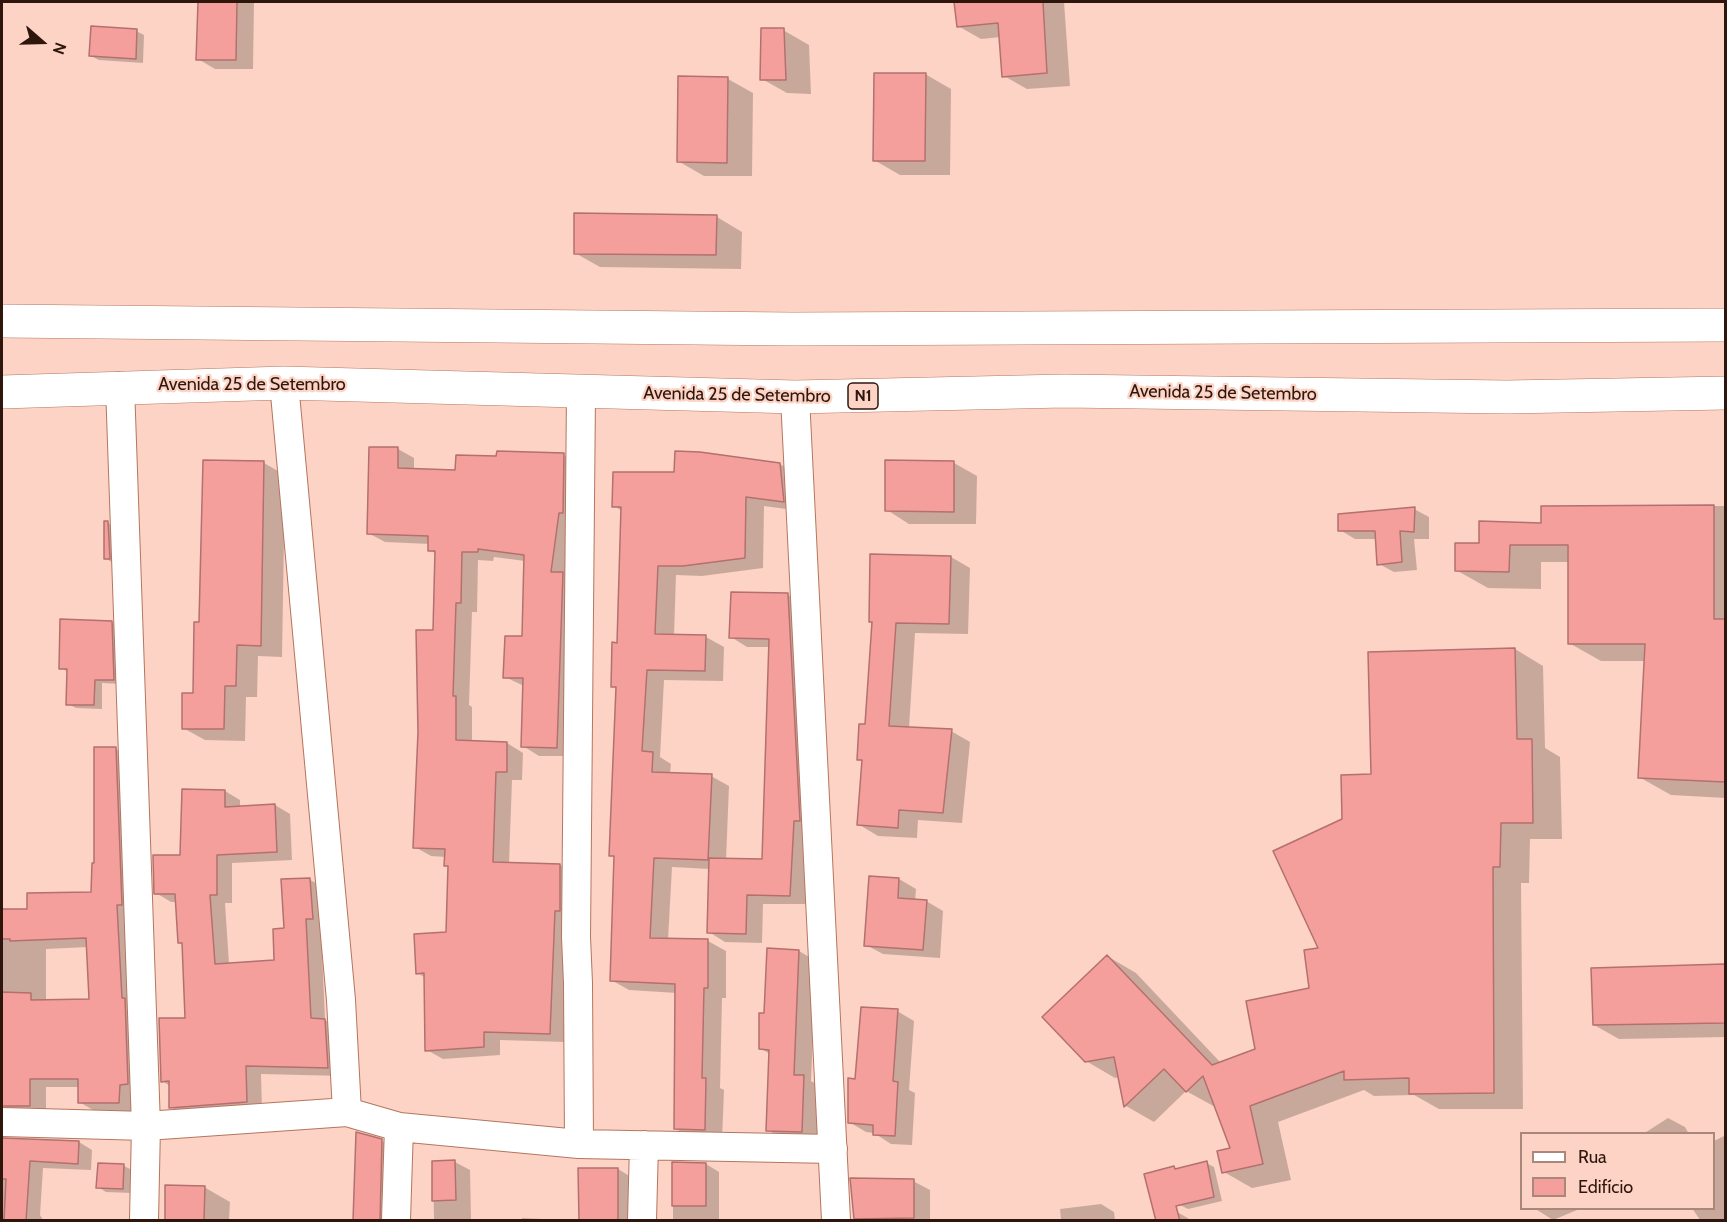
<!DOCTYPE html>
<html>
<head>
<meta charset="utf-8">
<style>
	body { margin:0 }
	#map { position:relative; width:1727px; height:1222px; overflow:hidden; background:#fcd3c4; font-family:Cabin,sans-serif }
	canvas { display:block }
	.frame { position:absolute; inset:0; border:3px solid #2e160d; pointer-events:none }
	.legend { position:absolute; left:1520px; top:1132px; width:195px; height:78px; box-sizing:border-box; background:#fcd3c4; border:2px solid #aa877b; margin:0; padding:8px 10px; list-style:none; font-size:18px; color:#2e160d }
	.legend li { display:flex; align-items:center; gap:12px; height:30px }
	.legend b { width:30px; border:2px solid #aa877b }
	.north { position:absolute; left:12px; top:12px; width:60px; height:60px; -webkit-text-stroke:4px #fcd3c4; paint-order:stroke; rotate:110deg; font-size:16px; font-weight:700; line-height:24px; text-align:center; color:#2e160d }
	.north::after { content:''; display:block; margin:auto; width:21px; height:27px; background:#2e160d; clip-path:polygon(50% 0,100% 100%,50% 72%,0 100%) }
</style>
</head>
<body>
<div id="map">
<canvas width="1727" height="1222"></canvas>
<div class="frame"></div>
<ul class="legend">
<li><b style="height:8px;background:#fff"></b>Rua</li>
<li><b style="height:16px;background:#f59f9d"></b>Edifício</li>
</ul>
<div class="north">N</div>
</div>
<script>
const ctx = document.querySelector('canvas').getContext('2d');
ctx.lineJoin = 'round';
function fillPath(path, color) { ctx.fillStyle = color; ctx.fill(path, 'evenodd'); }
function stroke(path, color, width, dash) { ctx.strokeStyle = color; ctx.lineWidth = width; ctx.lineCap = dash ? 'butt' : 'round'; ctx.setLineDash(dash || []); ctx.stroke(path); }
function label(font, color, halo, rows, align = 'center') {
  ctx.font = font + ' Cabin,sans-serif'; ctx.lineWidth = 4.5; ctx.setLineDash([]); ctx.textBaseline = 'middle'; ctx.strokeStyle = halo; ctx.fillStyle = color; for (const [text, x, y, turn = 0] of rows) {
    ctx.save(); ctx.translate(x, y); ctx.rotate((+turn || 0) * Math.PI / 180); ctx.textAlign = isNaN(turn) ? turn : align; if (halo) ctx.strokeText(text, 0, 0); ctx.fillText(text, 0, 0); ctx.restore();
  }
}
fillPath(new Path2D(`
	M200,2H254L253,69H215L198,59Z
	M956,2H1064L1070,86L1027,89L1004,76L1001,37L981,39L958,26Z
	M783,30L809,45L811,94L787,93L762,79Z
	M136,31L144,35L143,63L99,60L91,56Z
	M925,74L951,89L950,175H900L874,160Z
	M728,79L753,93L752,176H704L678,161Z
	M576,215L717,217L742,232L741,269L600,267L575,253Z
	M398,449L414,458V470L457,471L498,458L564,455L580,464L573,756H539L523,746L524,686L505,677L523,637L525,561L494,557L493,561L478,560L477,612H472L469,705L472,707V742L507,743L523,753L522,780H512L509,864L560,865L576,875L566,1042L500,1040V1055L443,1059L427,1050L426,978L417,973L448,934L450,867L446,865V857L431,856L415,847L435,632L437,554L429,550L430,544L385,542L368,533Z
	M205,462L264,463L285,475L282,657L258,656L257,697H246L245,741L205,740L183,728L195,695L201,624Z
	M954,463L977,476L976,524H909L887,510Z
	M780,464L798,475L801,511L764,506L763,568L702,576L676,575L674,636L706,637L724,647L723,681L664,680L660,757L671,764L670,774L711,776L729,786L726,860L763,861L771,647H747L731,637L788,595L804,604L810,829L806,904H763L762,943L725,942L709,932L710,869L672,867L668,940L708,941L726,951V998H722L720,1088L724,1090L722,1140L694,1139L676,1129L677,993L629,990L611,980L616,858L610,855L618,689L612,686L619,644L622,511L614,506L676,474Z
	M1726,506V798L1671,795L1639,777L1645,661H1601L1569,643V562H1541V589L1488,588L1456,570L1480,544L1542,524V507Z
	M1414,509L1429,517V539H1414L1417,570L1394,572L1379,564L1377,539H1355L1340,530Z
	M108,523L125,533L122,568L105,558Z
	M951,557L970,568L968,634L915,633L909,728L951,731L970,742L962,823L918,820L917,838L878,836L858,824L863,762L859,759L866,726L873,623L870,622Z
	M111,622L119,627L121,684L102,683V709L76,708L68,704V672L61,668Z
	M1515,649L1543,666L1545,748L1560,757L1562,839H1530L1529,883H1521L1523,1109H1439L1414,1095L1374,1096L1364,1090L1278,1122L1291,1180L1252,1188L1224,1172L1232,1149L1217,1108L1186,1091L1154,1122L1126,1106L1119,1077L1115,1078L1086,1061L1107,956L1136,973L1221,1063L1256,1050L1311,990L1344,820L1372,776Z
	M116,749L131,758L135,1111H95L79,1102L80,1087H46V1114H17L2,1105V911L28,910L92,893ZM88,947L91,1000L46,1001V949Z
	M225,791L240,800V807L275,805L290,814L292,860L232,863V903H225L229,964L276,962L285,930L310,880L325,888L321,927L325,1020L340,1029L343,1076L261,1074L262,1110L186,1116L171,1107L170,1086L162,1081L187,1019L184,945L180,942L177,902H171L156,893Z
	M899,879L916,889L915,901H926L943,911L940,958L883,954L866,945Z
	M799,951L816,961L811,1081L820,1086L818,1141L785,1140L768,1130L770,1054L760,1048L766,1014Z
	M1726,966V1037L1619,1039L1594,1025L1593,969Z
	M897,1011L914,1021L909,1090L915,1093L912,1145L891,1144L874,1133L866,1132L849,1122L857,1080Z
	M1668,1118L1685,1127L1689,1134H1643Z
	M1726,1135V1220H1700L1692,1208H1714V1141Z
	M2,1140L79,1142L92,1150L91,1170L43,1168L40,1215L43,1220H2Z
	M382,1141L398,1150L395,1220H355Z
	M433,1162H455L470,1170L471,1220H434Z
	M1206,1163L1214,1167L1222,1201L1188,1209L1180,1205Z
	M673,1164H706L719,1172V1220H673Z
	M124,1166L132,1170L131,1193L106,1192L98,1187Z
	M618,1169L631,1177V1220H580Z
	M913,1181L930,1190V1220H859L854,1218Z
	M204,1187L230,1202L229,1220H166Z
	M1101,1204L1114,1212L1115,1220H1061L1060,1209Z
	M1534,1208H1582L1553,1220Z
	M1179,1213L1191,1220H1177Z
	M522,1218L562,1220H522Z`), '#0003');
const building = new Path2D(`
	M198,2H237L236,60H196Z
	M954,2H1043L1047,73L1002,77L998,23L957,27Z
	M91,26L137,29L136,59L89,56Z
	M761,28H784L786,80H760Z
	M874,73H926L925,161H873Z
	M678,76L728,77L727,163L677,162Z
	M574,213L717,215L716,255L574,254Z
	M369,447H398V468L455,470L456,455L496,456L497,451L564,453L563,513H559L551,572H563L557,748L521,747L523,678H503L505,636H522L524,555L478,549V552H462L461,603H456L453,696H456V740L507,742V772H496L493,862L560,864V911H555L550,1034L484,1032V1047L425,1051L424,973L416,974L414,934L446,932L448,866H444L445,849L413,848L418,732L416,630H433L435,551H428V536L367,534Z
	M675,451L700,452L780,463L784,502L746,497L745,558L683,566H658L655,634L706,635L705,671L647,670L642,751L653,752L652,772L712,774L708,860L654,858L650,938L708,939V988H704L702,1078H706L705,1130L674,1129L675,984L610,981L614,856H609L616,687H611L612,642L617,643L621,507H612L613,472H674Z
	M203,460L264,461L261,646L237,645L236,686H225L224,729H182V693H193L194,622H199Z
	M885,460L954,461V512L885,511Z
	M1714,505V619H1725V782L1638,778L1645,644H1568V545H1510L1509,572L1455,571V543H1479V521L1541,523V506Z
	M1415,507L1414,532L1400,531L1402,562L1377,565L1375,531H1338V514Z
	M104,521H108L110,559H104Z
	M870,554L951,556L949,624L896,623L889,726L952,729L943,813L899,810L898,828L857,825L862,760H857L859,724H865L872,622H869Z
	M731,592L788,593L800,821H794L790,896L747,895L746,934L707,933L709,858L762,859L769,639L729,638Z
	M60,619L112,621L114,680H95L94,705H66L67,669H59Z
	M1515,648L1517,739H1532L1533,823H1501L1500,867H1493L1494,1093L1409,1094V1078L1344,1080V1071L1250,1106L1263,1164L1222,1173L1217,1151L1230,1148L1203,1076L1186,1092L1164,1069L1124,1107L1114,1057L1085,1062L1042,1017L1107,955L1212,1065L1255,1049L1246,1001L1309,988L1304,950L1318,948L1273,851L1342,819L1341,775L1371,774L1368,652Z
	M94,747H116L122,905H117L122,998H125L128,1084L120,1085L119,1103H78V1079H30V1106H2V992L31,993V1000L89,999L86,938L10,941V939H2V909H27V893L91,892L92,863H94Z
	M182,789L225,790V807L275,804L277,852L217,855V895H210L215,964L274,960L273,929L284,928L281,879L310,878L313,919H306L311,1018L325,1019L328,1068L246,1066L247,1102L169,1108V1081L161,1082L159,1018H185L182,943H178L175,894H154L153,855H180Z
	M869,876L899,878L898,898L927,900L923,950L864,946Z
	M767,948L799,950L794,1075H804L802,1132L766,1131L769,1050L759,1049V1013H764Z
	M1725,964V1023L1593,1025L1591,968Z
	M861,1007L898,1009L893,1081L898,1082L895,1136L873,1135V1125L848,1123V1078L855,1079Z
	M356,1132L382,1139L380,1221H353Z
	M2,1138L79,1141L78,1164L30,1161L26,1221H4L6,1179H2Z
	M455,1160L456,1200L432,1201V1161Z
	M1207,1161L1214,1197L1176,1206L1180,1221H1156L1144,1174L1174,1166L1175,1169Z
	M672,1162L706,1163V1206H672Z
	M98,1163L124,1164L123,1189L96,1188Z
	M578,1168H618V1221H579Z
	M850,1178L914,1179V1218L854,1219Z
	M165,1185L205,1186L204,1221H165Z`);
fillPath(building, '#f59f9d');
stroke(building, '#b3706f', 1.5);
const minor = new Path2D(`
	M284,383L341,1000L347,1112
	M120,386L146,1126L144,1220
	M795,397L836,1220
	M2,1122L146,1126L347,1112L399,1127L579,1144L833,1149
	M579,1144L578,983L576,937L581,393
	M396,1220L399,1127
	M642,1220L644,1145`);
const trunk = new Path2D(`
	M2,321L792,329L1726,325
	M2,392L284,383L795,397L1064,391L1507,397L1726,393`);
stroke(minor, '#b4765f', 30);
stroke(trunk, '#b4765f', 34);
stroke(minor, '#fff', 28);
stroke(trunk, '#fff', 33);
for (const [x, y, w] of [
	[863,396,30]
]) { const box = new Path2D(); box.roundRect(x - w / 2, y - 13, w, 26, 4.5); ctx.fillStyle = '#fcd3c4'; ctx.fill(box); stroke(box, '#2e160d', 1.5); }
label('bold 16px', '#2e160d', null, [
	["N1",863,396]
]);
label('18px', '#2e160d', '#fcd3c4', [
	["Avenida 25 de Setembro",252,385],
	["Avenida 25 de Setembro",1223,393,1],
	["Avenida 25 de Setembro",737,395,1]
]);
</script>
</body>
</html>
